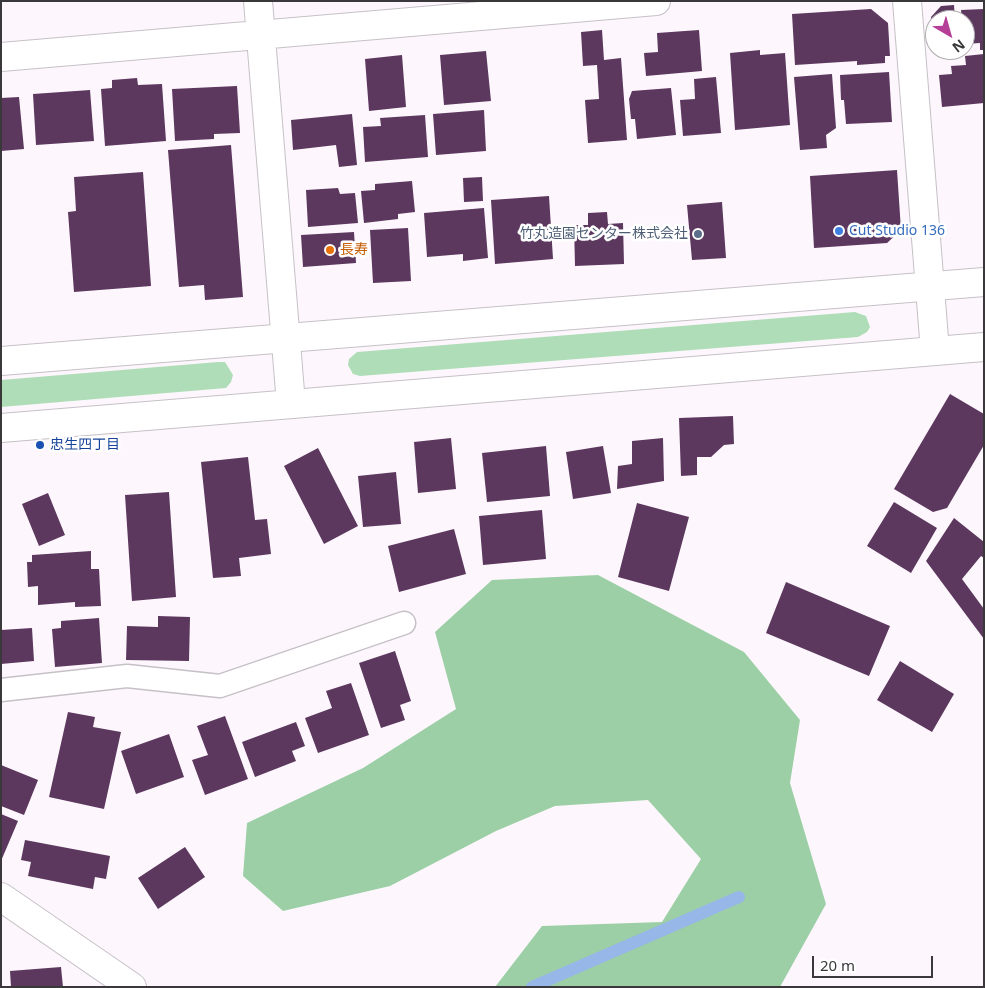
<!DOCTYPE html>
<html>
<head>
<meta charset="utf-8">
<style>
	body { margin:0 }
	#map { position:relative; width:985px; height:988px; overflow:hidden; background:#fdf7fd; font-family:"Noto Sans",sans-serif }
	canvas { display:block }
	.frame { position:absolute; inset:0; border:2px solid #3a383a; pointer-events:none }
	.north { position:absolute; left:925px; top:10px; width:50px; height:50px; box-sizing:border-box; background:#fff; border:1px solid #b0afb0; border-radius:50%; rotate:142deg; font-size:14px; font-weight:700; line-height:20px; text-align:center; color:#3a383a }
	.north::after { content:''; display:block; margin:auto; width:18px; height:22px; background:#b53f97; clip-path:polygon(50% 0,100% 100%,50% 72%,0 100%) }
	.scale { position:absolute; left:812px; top:956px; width:121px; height:22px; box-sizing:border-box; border:2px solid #3a383a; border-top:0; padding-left:6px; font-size:15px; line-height:18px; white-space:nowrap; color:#3a383a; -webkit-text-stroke:4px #fff; paint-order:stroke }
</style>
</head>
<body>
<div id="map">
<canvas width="985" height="988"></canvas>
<div class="frame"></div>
<div class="north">N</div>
<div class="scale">20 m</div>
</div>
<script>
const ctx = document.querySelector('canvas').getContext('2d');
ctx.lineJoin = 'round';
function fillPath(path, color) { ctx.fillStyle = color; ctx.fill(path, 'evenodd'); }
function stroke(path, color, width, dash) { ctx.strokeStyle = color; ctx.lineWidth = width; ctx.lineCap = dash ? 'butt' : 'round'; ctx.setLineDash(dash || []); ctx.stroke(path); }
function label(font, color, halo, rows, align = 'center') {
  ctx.font = font + ' "Noto Sans","Noto Sans JP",sans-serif'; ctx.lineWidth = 5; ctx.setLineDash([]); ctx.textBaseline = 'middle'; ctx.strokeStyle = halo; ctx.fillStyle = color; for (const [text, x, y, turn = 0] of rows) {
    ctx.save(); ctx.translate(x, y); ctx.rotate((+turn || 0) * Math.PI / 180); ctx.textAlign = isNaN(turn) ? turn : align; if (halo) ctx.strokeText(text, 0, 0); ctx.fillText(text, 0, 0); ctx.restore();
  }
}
fillPath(new Path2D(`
	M855,312L866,316L870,327L867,332L858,337L360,376L353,374L348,365L349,359L357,352Z
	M218,362H225L233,375L231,382L226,388L1,407V380Z`), '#afddb7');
fillPath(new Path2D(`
	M598,575L744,652L800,720L790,783L826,904L780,987H495L542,926L662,922L701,859L648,800L555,806L496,831L390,886L283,911L243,876L247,823L363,768L456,709L435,632L492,580Z`), '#9ccfa5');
stroke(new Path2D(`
	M532,987L739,897`), '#96b7e8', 12);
fillPath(new Path2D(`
	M954,5L955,20H935V52H933L931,17L941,6Z
	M871,9L888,23L890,56H885V63L857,65V61L795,65L792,14Z
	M984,9V50H980V43L965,44V20H962L961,10Z
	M602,30L604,60L621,58L627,140L588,143L585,100L599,99L597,65L583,66L581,32Z
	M699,30L702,71L646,76L644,53L658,52L657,33Z
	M760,50V55L785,53L790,125L735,130L730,53Z
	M486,51L491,101L444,105L440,55Z
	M984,54V103L942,107L939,75L952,74L951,66L966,65L965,56Z
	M402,55L406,107L369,111L365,59Z
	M889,72L892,122L846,124L844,100H841L840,75Z
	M832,74L836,128L826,135L827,148L800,150L794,77Z
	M716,77L721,133L683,136L680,100L695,99L694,79Z
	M137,78L138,85L162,84L166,141L105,146L101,89L112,88V80Z
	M237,86L240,133L214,134V139L175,141L172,89Z
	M671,88L676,135L637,139L635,119H631L629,99L632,91Z
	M90,90L94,141L36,145L33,94Z
	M19,97L24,149L1,151V98Z
	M484,110L486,151L436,155L433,114Z
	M352,114L357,165L339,167L336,145L293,150L291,120Z
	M425,115L428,157L365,162L363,127L381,126L380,118Z
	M231,145L243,297L205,300L204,285L179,287L168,150Z
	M897,170L901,230L887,243L814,248L810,176Z
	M143,172L151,286L74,292L68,212L76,211L74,177Z
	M482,177L483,201L464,202L463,178Z
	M412,181L415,212L398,214V219L364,223L361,191L375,190V184Z
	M338,188L340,194L355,193L358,223L308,227L306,190Z
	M549,196L553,259L495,264L491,200Z
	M722,202L726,258L692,260L687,205Z
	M484,208L488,258L463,261V254L427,257L424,213Z
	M607,212L608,224L623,223L624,264L575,266L574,225H588V213Z
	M408,228L411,281L373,283L370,230Z
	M354,232L356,263L303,267L301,235Z
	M950,394L984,414V445L947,508L933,512L894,489Z
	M733,416L734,444L724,445L711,457H697V475L681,476L679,418Z
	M451,438L456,489L418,493L414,442Z
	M663,438L664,481L617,489L618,466L632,464V441Z
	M546,446L550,496L487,502L482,453Z
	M603,446L611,493L573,499L566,452Z
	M318,448L358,526L324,544L284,466Z
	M248,457L255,520L267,519L271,554L239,558L241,576L213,578L201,462Z
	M396,472L401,524L363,527L358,476Z
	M169,492L176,597L132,601L125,495Z
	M48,493L65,535L39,546L22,504Z
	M894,502L937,528L911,573L867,546Z
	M637,503L689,517L669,591L618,577Z
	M542,510L546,559L483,565L479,516Z
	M954,518L984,542V558L981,556L962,579L984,609V639L926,561Z
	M454,529L466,574L399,592L388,546Z
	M91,551V569H99L101,606L75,607V602L38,605V586L28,587L27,562H32V555Z
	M786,582L890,626L869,676L766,633Z
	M158,616L190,617L189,661L126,660L127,626L158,627Z
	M99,618L102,663L55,667L52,629L61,628V621Z
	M32,628L34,661L1,664V630Z
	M395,651L411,701L400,705L405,720L381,728L359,663Z
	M900,661L954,694L932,732L877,700Z
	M351,683L369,735L318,753L305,718L332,708L326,691Z
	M68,712L95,717L93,727L121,732L104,809L49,797Z
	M225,716L248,779L205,795L192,760L208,755L197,726Z
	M296,722L305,746L292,751L296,761L255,777L242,742Z
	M169,734L184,777L136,794L121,751Z
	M1,765L38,780L24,815L1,806Z
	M1,814L18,821L1,861Z
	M25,840L110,856L106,879L95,877L93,889L28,876L31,862L21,860Z
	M185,847L205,877L158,909L138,878Z
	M61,967L63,987H11L10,971Z`), '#5c375e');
const lane = new Path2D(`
	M1,690L127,676L220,686L404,623`);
const street = new Path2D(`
	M258,1L291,404
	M907,1L935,351
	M1,57L656,1
	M1,897L132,987`);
const secondary = new Path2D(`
	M1,361L984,282
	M1,428L984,347`);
stroke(lane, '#c6c1c6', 25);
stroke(street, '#c6c1c6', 30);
stroke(secondary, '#c6c1c6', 30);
stroke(lane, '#fff', 22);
stroke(street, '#fff', 28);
stroke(secondary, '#fff', 28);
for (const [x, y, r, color] of [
	[839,231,5,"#3f7fe0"],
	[698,234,5,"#5c6f8a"],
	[330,250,5,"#e8710a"],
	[40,445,5,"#1a4fb4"]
]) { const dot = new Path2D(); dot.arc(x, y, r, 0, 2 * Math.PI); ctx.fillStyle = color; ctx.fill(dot); stroke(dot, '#fff', 2); }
label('14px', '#366cbe', '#fff', [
	["Cut Studio 136",849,231]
], 'left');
label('14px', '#4e5e75', '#fff', [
	["竹丸造園センター株式会社",688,234]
], 'right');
label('14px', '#c56008', '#fff', [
	["長寿",340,250]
], 'left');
label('14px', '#164399', '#fff', [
	["忠生四丁目",50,445]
], 'left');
</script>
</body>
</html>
